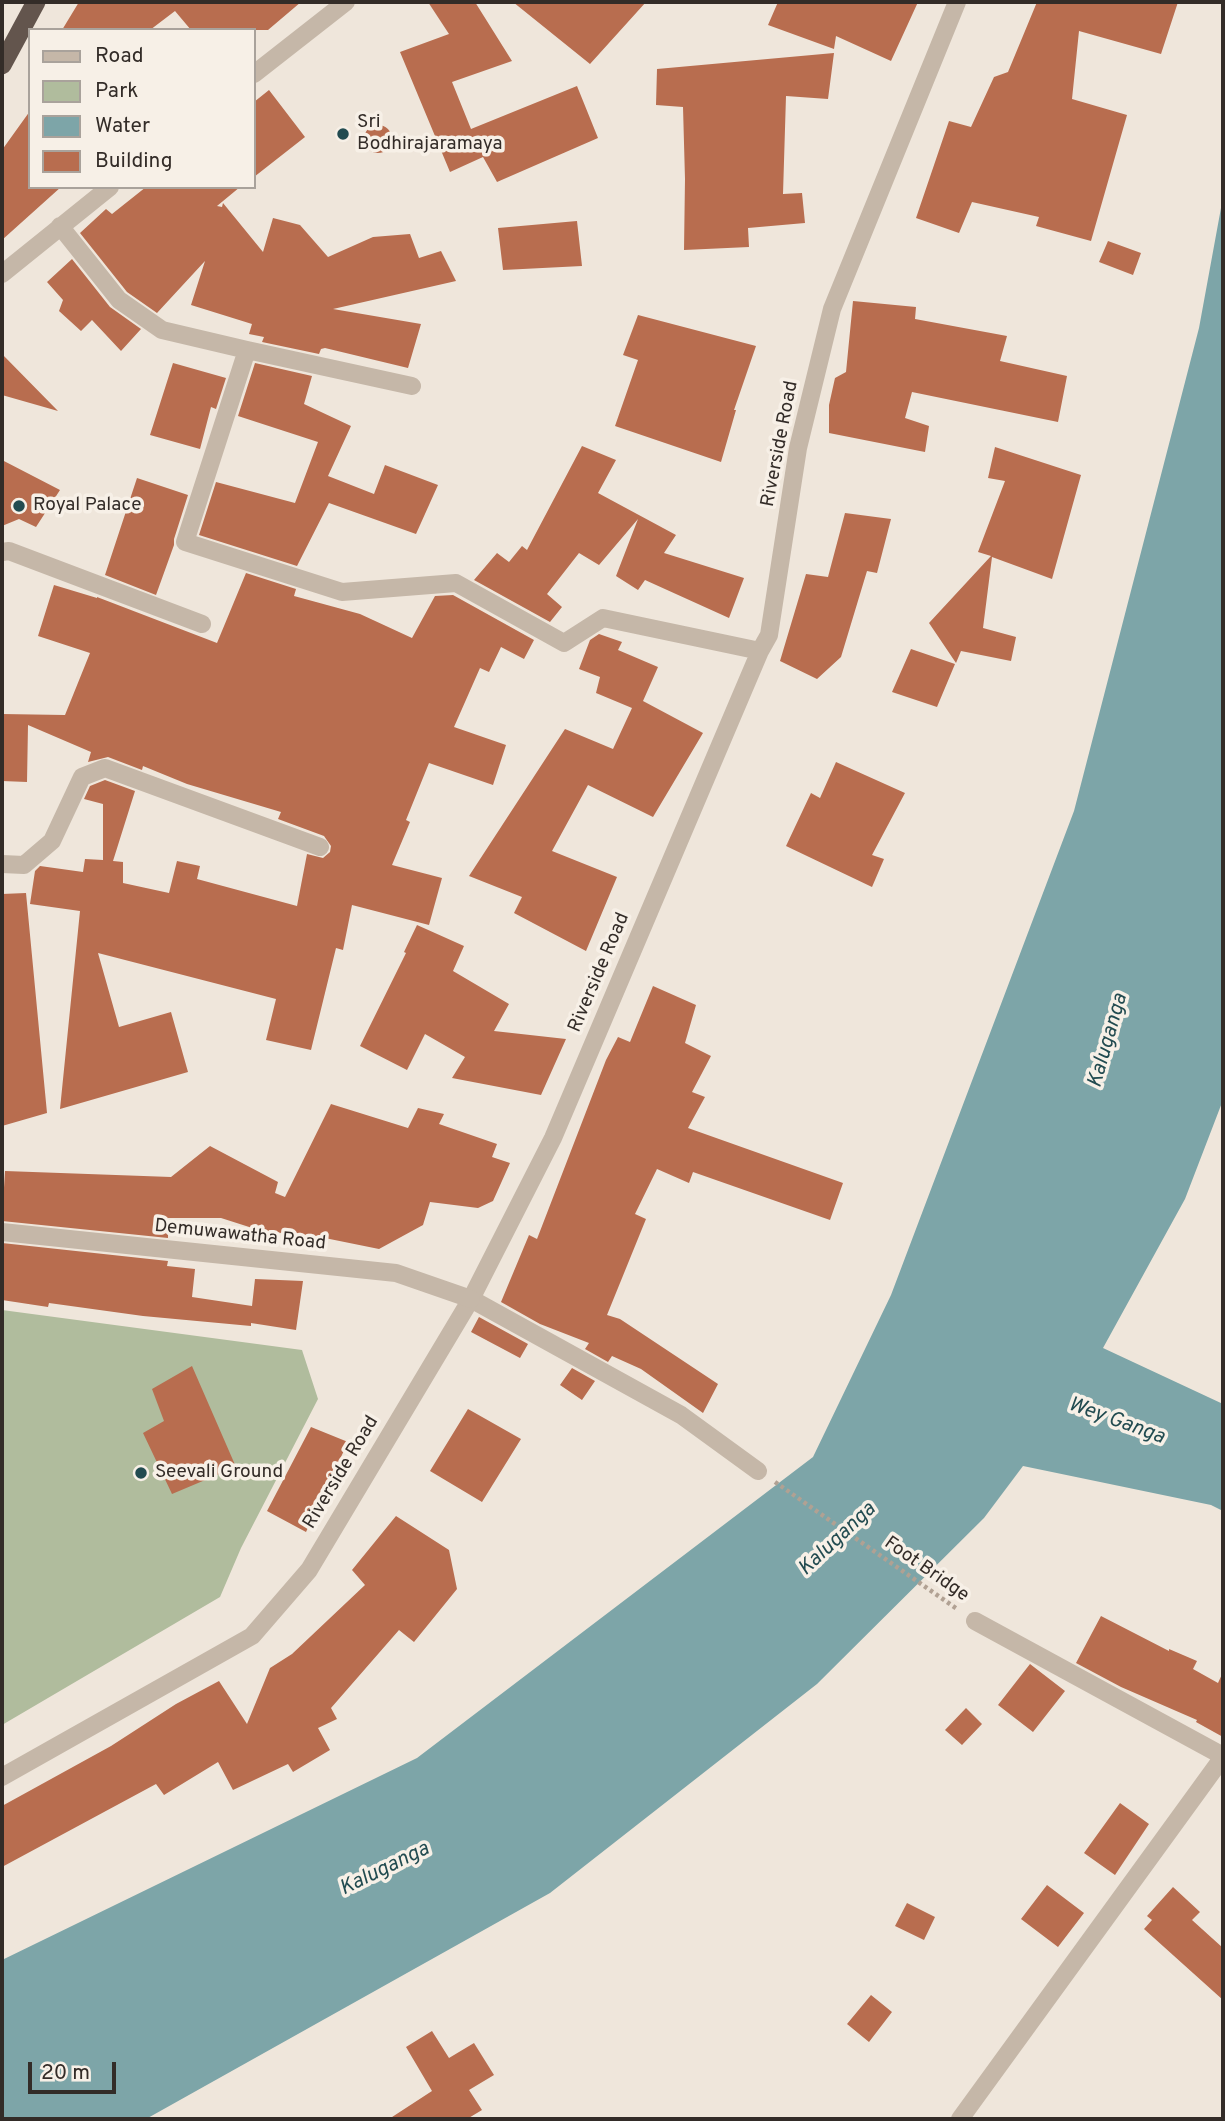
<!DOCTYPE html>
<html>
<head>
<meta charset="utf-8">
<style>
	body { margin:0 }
	#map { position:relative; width:1225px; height:2121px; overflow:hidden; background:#efe6db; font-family:Overpass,sans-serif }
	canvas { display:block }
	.frame { position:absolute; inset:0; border:4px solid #332c28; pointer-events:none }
	.legend { position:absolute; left:28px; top:28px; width:228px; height:161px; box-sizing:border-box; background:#f7f0e7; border:2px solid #a9a29b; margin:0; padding:9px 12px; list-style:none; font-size:21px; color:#332c28 }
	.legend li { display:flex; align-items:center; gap:14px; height:35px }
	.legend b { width:35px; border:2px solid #a9a29b }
	.scale { position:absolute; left:28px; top:2062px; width:88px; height:32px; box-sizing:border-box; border:4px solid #332c28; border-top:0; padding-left:9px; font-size:21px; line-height:24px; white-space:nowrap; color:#332c28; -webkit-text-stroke:5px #f7f0e7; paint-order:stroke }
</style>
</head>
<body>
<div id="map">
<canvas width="1225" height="2121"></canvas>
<div class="frame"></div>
<ul class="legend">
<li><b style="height:9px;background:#c5b7a8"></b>Road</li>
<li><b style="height:19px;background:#b0bc9d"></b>Park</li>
<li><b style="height:19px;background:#7da5a8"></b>Water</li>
<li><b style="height:19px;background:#b86d4f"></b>Building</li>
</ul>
<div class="scale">20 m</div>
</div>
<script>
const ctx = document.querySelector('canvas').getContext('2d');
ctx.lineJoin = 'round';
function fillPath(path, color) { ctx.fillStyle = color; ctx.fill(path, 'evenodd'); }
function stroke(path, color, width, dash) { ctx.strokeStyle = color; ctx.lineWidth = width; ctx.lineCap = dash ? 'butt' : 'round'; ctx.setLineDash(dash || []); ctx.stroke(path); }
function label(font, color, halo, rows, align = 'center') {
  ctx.font = font + ' Overpass,sans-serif'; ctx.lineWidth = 7; ctx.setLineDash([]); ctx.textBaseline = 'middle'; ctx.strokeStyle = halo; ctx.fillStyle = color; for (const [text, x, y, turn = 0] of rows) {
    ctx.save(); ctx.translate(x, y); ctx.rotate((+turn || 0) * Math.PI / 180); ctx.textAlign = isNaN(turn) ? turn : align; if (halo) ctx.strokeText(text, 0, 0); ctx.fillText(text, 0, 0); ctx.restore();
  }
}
fillPath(new Path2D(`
	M2,1310L302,1350L318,1399L241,1548L220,1597L2,1725Z`), '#b0bc9d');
fillPath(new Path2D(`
	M1223,197V1100L1185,1199L1103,1348L1223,1404V1511L1211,1505L1023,1466L984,1518L817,1684L550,1893L146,2119H2V1960L417,1758L813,1457L891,1295L1074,811L1199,328Z`), '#7da5a8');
fillPath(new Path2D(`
	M79,2H301L268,30H191L175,11L150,30H62Z
	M428,2H475L512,61L452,82L471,129L577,86L598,138L497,182L483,157L450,172L400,52L449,34Z
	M513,2H646L590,64Z
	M778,2H918L891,61L836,36L834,49L768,25Z
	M1037,2H1178L1161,54L1079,31L1072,99L1127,115L1091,241L1036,226L1039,217L972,202L959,233L916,218L949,121L971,127L994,77L1008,72Z
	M834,53L828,99L786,96L783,194L802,193L805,223L748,228L749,247L684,250L685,179L683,107L656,105L657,69Z
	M269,90L305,137L254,177V102Z
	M30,111V187H61L2,240V150Z
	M364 139a14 14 0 1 1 28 0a14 14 0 1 1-28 0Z
	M146,187H240L217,206L222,207L223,203L263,252L273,218L300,225L328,257L373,237L410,234L419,258L441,251L456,281L333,309L421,324L408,368L325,348L321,349L319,354L262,342L264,337L249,334L252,324L191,305L205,261L157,313L127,292L80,233L106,209L112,214Z
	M577,221L582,266L503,270L498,228Z
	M1108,241L1141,253L1133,275L1099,262Z
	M72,259L110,307L141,329L121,351L92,320L81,331L59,311L63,300L47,282Z
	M853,301L916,307L915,319L1007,336L1000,361L1067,376L1058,422L912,392L905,418L929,426L925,452L829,433V405L835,378L846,372Z
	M638,315L756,346L734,410H736L721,462L615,426L638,360L623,355Z
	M2,354L58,411L2,395Z
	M173,363L226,378L216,409L211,407L200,449L150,435Z
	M255,363L312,376L304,404L351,426L328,476L374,494L385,465L438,485L416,534L329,503L297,566L199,535L216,482L295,503L318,442L238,416Z
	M582,446L616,460L598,493L676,535L664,553L744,578L729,618L645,580L638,590L616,576L638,519L599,565L579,553L547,594L562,607L550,622L474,580L497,553L509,562L522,546L527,550Z
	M995,447L1081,475L1052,579L992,557L983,628L1016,637L1011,661L961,651L956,663L929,623L991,556L978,552L1005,481L988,478Z
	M2,460L60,490L36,527L19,519L2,526Z
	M137,478L188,495L174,539V545L156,595L105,575Z
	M845,513L891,519L877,573L867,571L841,657L817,679L780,661L806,574L828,577Z
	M246,573L296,589L294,596L360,614L412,638L435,596L453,595L534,640L524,659L501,647L489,672L480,668L454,727L506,745L493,785L429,763L406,820L410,822L392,865L442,878L429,925L352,905L343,950L336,948L311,1050L266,1040L276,999L98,953L119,1027L171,1012L188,1072L60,1109L80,911L30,904L35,871L40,866L83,872L85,859L103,860V804L84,799L90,786L105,780L135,791L113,861L123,862V883L169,893L177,861L200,866L197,879L297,906L307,854L323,858L330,852L331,846L324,836L278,819L281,812L187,784L143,766L142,770L108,757L88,762L91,752L28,725L27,782L2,781V714L65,715L90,653L38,636L54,585L97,598V597L217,643Z
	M599,634L622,642L618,650L658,667L643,701L703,733L653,817L588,785L552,851L617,877L586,951L514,913L522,897L469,876L565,729L613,749L632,708L596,693L600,677L579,669L590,640Z
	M911,649L955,664L937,707L892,692Z
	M836,762L905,793L872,855L884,859L872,887L786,846L811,793L820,798Z
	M26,893L47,1113L2,1126V894Z
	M417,925L464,946L453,971L509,1004L494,1031L566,1039L541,1095L452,1078L465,1057L425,1034L407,1070L360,1046L406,953L404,952Z
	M653,986L696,1005L685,1043L711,1056L692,1092L705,1097L688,1128L843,1183L830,1220L693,1172L689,1183L657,1169L635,1214L646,1219L607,1315L620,1319L718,1384L703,1413L641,1369L612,1356L608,1362L585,1349L589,1343L540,1324L501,1302L529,1235L537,1239L606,1060L618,1037L630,1042Z
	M331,1104L408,1128L418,1108L444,1114L439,1124L497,1144L492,1157L510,1163L493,1201L478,1208L430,1202L423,1225L379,1249L310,1235L309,1240L269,1230L268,1233L221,1218H168V1238L2,1221L5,1171L171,1177L210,1146L278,1182L275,1193L285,1197Z
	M2,1243L168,1261L167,1266L195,1269L192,1297L252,1306L255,1279L303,1281L296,1330L251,1323V1326L143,1316L49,1303L48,1307L2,1300Z
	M479,1317L528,1344L520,1358L471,1332Z
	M192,1366L236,1467L172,1494L143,1433L164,1421L152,1389Z
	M572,1368L595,1381L582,1400L560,1385Z
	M468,1409L521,1439L482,1502L430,1471Z
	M311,1427L348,1442L306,1532L267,1511Z
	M396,1516L449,1550L457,1589L414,1642L399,1630L331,1708L337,1719L318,1728L330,1750L293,1772L288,1764L233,1790L218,1762L164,1795L156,1784L2,1867V1806L111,1746L176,1704L219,1681L247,1724L270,1668L292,1654L365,1585L352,1570Z
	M1101,1616L1169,1651V1649L1197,1661L1193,1669L1218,1683L1223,1672V1737L1196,1722L1197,1720L1121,1687L1076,1663Z
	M1030,1664L1065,1691L1033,1732L998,1705Z
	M966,1708L982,1724L962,1745L945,1730Z
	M1120,1803L1149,1824L1115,1875L1084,1853Z
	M1047,1885L1084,1913L1058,1947L1021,1919Z
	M1173,1887L1200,1912L1192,1920L1223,1948V2000L1144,1929L1152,1920L1147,1916Z
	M907,1903L935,1917L924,1940L895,1926Z
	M871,1995L892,2012L869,2042L847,2024Z
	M432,2031L449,2058L474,2043L494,2075L469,2090L482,2110L467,2119H389L432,2091L406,2047Z`), '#b86d4f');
stroke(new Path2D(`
	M775,1482L957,1609`), '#b1a193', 4.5, [3.5, 3.5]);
stroke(new Path2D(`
	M254,74L346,2
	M60,226L119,300L162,330L247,350L412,386
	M2,274L110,187
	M247,350L185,542L342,592L456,583L564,643L603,618L760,651
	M2,552L9,551L202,624
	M2,864L24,865L52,841L82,777L105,768L320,847
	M471,1299L681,1415L758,1471
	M975,1621L1223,1756
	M2,1777L252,1636L309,1570L471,1299L553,1138L760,651L769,635L798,448L832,309L957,2
	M960,2119L1223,1757`), '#c5b7a8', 18);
stroke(new Path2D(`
	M2,1232L396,1273L471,1299`), '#c5b7a8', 18);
stroke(new Path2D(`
	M2,65L36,2`), '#63554d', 19);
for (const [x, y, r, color] of [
	[343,134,7,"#224b50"],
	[19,506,7,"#224b50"],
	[141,1473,7,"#224b50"]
]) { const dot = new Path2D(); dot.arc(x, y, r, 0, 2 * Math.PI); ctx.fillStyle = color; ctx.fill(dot); stroke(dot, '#f7f0e7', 2.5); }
label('19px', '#332c28', '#f7f0e7', [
	["Sri",357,123],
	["Bodhirajaramaya",357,145],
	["Royal Palace",33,506],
	["Seevali Ground",155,1473]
], 'left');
label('19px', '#332c28', '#f7f0e7', [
	["Riverside Road",781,444,-79],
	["Riverside Road",600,973,-67],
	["Demuwawatha Road",240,1236,6],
	["Riverside Road",342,1473,-59],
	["Foot Bridge",926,1570,35]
]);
label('italic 21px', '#224b50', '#f7f0e7', [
	["Kaluganga",1109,1041,-74],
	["Wey Ganga",1116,1422,20],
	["Kaluganga",838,1540,-43],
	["Kaluganga",385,1870,-26]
]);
</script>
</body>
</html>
